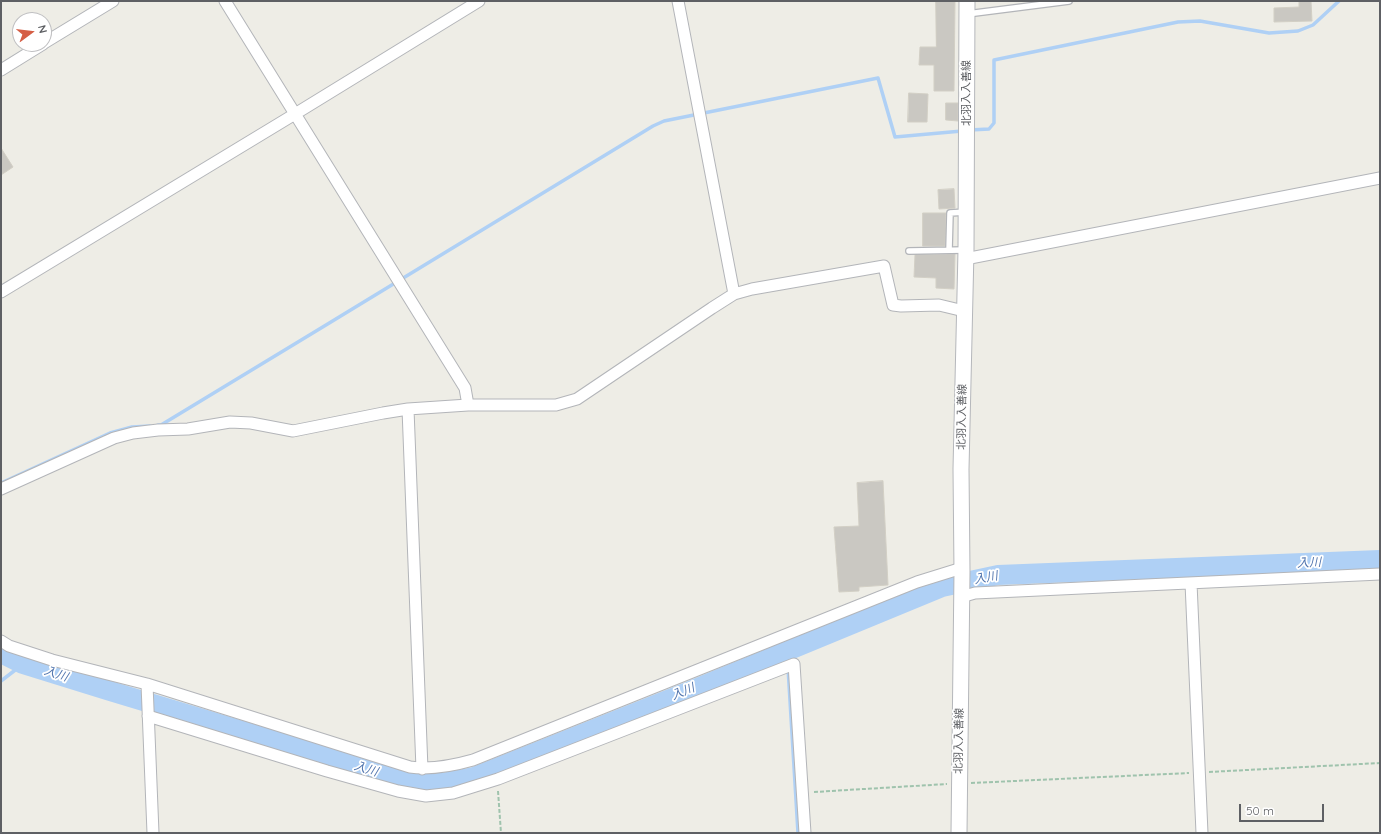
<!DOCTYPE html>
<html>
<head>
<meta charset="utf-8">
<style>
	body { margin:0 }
	#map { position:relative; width:1381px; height:834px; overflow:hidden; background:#eeede6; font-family:Quicksand,sans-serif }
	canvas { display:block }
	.frame { position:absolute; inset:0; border:2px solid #5e6064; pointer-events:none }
	.north { position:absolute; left:12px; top:12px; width:40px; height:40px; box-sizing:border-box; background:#fff; border:1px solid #bfbfc1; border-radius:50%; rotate:75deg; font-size:11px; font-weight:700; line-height:16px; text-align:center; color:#5e6064 }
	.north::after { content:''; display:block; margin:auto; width:14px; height:18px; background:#d55e45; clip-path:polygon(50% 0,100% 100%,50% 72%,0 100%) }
	.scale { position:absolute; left:1239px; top:804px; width:85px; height:18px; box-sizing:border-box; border:2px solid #5e6064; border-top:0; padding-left:5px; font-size:12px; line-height:14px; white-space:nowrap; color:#5e6064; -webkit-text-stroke:3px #fff; paint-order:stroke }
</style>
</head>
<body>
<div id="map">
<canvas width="1381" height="834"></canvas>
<div class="frame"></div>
<div class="north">N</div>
<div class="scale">50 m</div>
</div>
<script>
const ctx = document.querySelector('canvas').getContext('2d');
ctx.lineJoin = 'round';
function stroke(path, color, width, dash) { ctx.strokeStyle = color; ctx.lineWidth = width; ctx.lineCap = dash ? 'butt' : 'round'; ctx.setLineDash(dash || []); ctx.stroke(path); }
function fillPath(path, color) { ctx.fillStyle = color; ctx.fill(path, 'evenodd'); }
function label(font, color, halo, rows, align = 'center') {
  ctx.font = font + ' Quicksand,"Noto Sans JP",sans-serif'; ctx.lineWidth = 3.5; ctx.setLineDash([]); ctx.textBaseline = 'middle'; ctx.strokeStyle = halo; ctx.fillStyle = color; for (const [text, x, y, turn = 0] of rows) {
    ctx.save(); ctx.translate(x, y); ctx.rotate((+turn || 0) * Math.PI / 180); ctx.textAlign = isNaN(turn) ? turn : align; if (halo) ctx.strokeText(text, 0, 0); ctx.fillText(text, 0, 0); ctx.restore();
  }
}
stroke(new Path2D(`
	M970,130L989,129L994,123V60L1178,22L1200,21L1269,33L1298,31L1313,25L1339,1
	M158,425H161L326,325L653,126L664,121L878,78L895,137L962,131
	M1,483L110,433L132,427L150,426
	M787,651L798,833
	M1,681L23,664`), '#afd0f5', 3.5);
stroke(new Path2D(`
	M1,653L23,664L110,691L402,779L441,783L474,777L690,691L942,587L998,575L1380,560`), '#afd0f5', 20);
const building = new Path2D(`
	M936,1H955L954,91H934V65H919L920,47H936Z
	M1311,1L1312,21L1274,22V8L1299,7V2Z
	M909,93L928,94L927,122H908Z
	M946,103H958V121L946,120Z
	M1,148L13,167L1,175Z
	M954,189L955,208L939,209L938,190Z
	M923,213H946L945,246H923Z
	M955,254L954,289L936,288V278L914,277L915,255Z
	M883,481L888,585L859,587V591L839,592L834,527L859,526L857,483Z`);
fillPath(building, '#cac8c2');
stroke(building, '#d2cfc5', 1);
const service = new Path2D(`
	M967,14L1069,1
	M949,250L950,213L966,212
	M909,251L965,250`);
const minor = new Path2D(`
	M225,1L465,388L468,405
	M678,1L734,294
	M44,43L113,1
	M1,70L43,44
	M965,259L1380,178
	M1,292L295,114L479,1
	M408,409L422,769
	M1,489L114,438L133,433L158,430L188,429L230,422L251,423L293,431L383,413L408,409L468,405H556L577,399L712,308L734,294L752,289L884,266L893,305L901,306L939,305L964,311
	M1191,583L1202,833
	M961,597L975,593L1380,574
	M1,641L9,646L52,660L147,684L410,767C432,770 452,766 473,760L917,582L962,568
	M147,684L153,833
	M148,716L327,771L398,791L426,796L453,793L498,779L794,664L805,833`);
const secondary = new Path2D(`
	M959,833L962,572L961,469L966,250L967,1`);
stroke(service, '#b3b5b9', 8);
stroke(minor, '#b3b5b9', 13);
stroke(secondary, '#b5b7bb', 17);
stroke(new Path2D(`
	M1209,772L1380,763
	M971,783L1189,773
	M498,791L501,833
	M814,792L947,784`), '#9fc3ad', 2, [4, 2]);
stroke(service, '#fff', 5.5);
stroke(minor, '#fff', 11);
stroke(secondary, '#fff', 15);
label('11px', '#5e6064', '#fff', [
	["北羽入入善線",967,93,-90],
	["北羽入入善線",962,417,-89],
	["北羽入入善線",959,741,-89]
]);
label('italic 12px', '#5175ae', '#fff', [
	["入川",1309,563,-2],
	["入川",986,578,-10],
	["入川",56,674,18],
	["入川",683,692,-22],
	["入川",366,769,17]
]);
</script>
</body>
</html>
